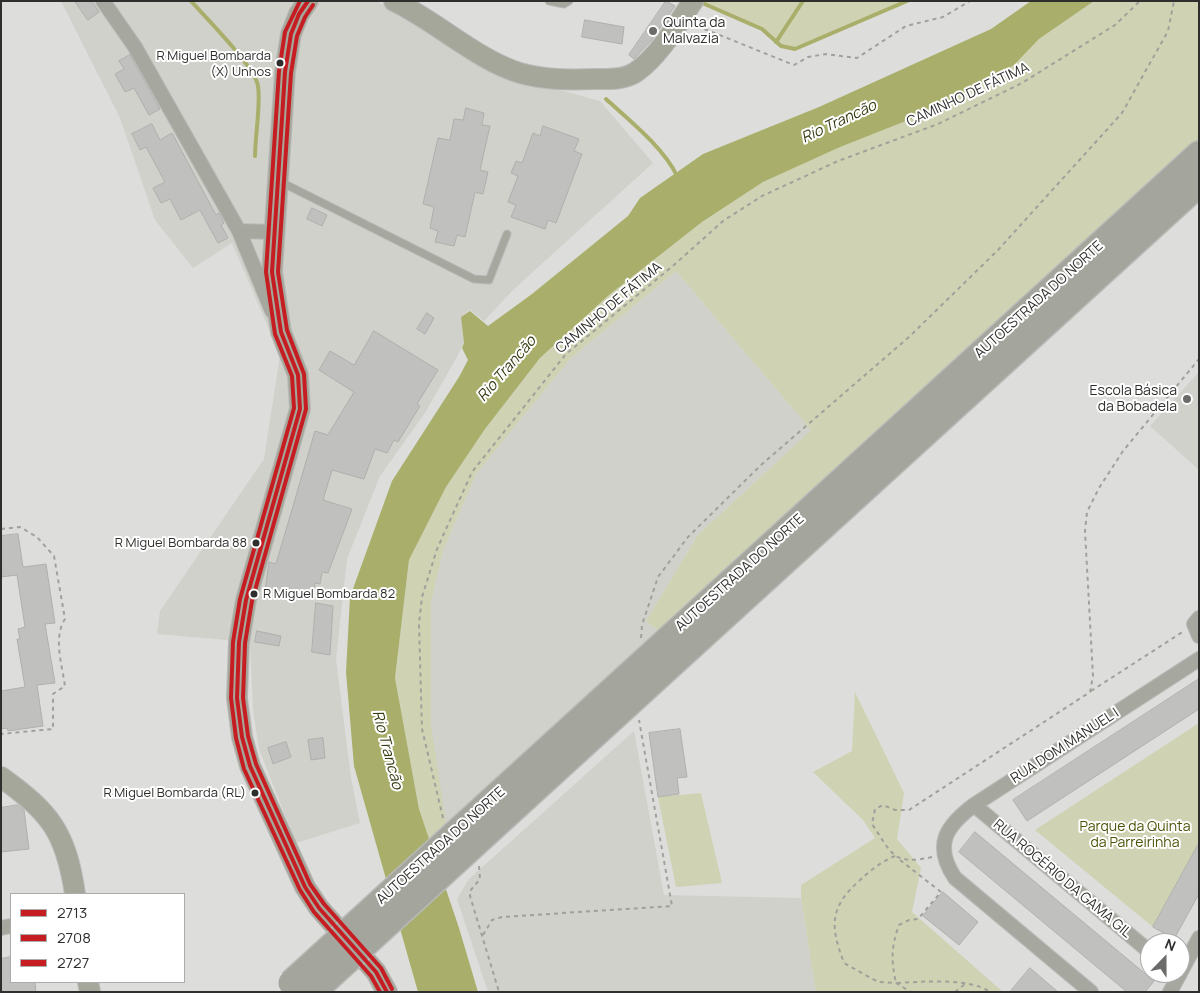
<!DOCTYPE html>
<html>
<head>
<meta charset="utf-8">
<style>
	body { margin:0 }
	#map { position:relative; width:1200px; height:993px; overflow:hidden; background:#dddedb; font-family:Manrope,sans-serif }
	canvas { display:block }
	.frame { position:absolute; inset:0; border:2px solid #2e2e2c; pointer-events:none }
	.legend { position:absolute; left:10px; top:893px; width:175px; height:90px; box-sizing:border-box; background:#fff; border:1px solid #ababab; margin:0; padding:6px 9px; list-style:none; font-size:15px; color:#2e2e2c }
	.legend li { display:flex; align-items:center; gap:10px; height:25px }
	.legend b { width:25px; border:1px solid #ababab }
	.north { position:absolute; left:1140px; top:933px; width:50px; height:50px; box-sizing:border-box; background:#fff; border:1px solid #ababab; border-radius:50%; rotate:22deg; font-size:14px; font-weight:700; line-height:20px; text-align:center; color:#2e2e2c }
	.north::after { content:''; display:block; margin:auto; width:18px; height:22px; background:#6b6c69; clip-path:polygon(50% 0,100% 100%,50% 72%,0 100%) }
</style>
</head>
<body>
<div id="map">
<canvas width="1200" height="993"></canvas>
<div class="frame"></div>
<ul class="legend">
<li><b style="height:6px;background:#c61d23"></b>2713</li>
<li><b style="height:6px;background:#c61d23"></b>2708</li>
<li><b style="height:6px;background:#c61d23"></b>2727</li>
</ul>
<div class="north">N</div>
</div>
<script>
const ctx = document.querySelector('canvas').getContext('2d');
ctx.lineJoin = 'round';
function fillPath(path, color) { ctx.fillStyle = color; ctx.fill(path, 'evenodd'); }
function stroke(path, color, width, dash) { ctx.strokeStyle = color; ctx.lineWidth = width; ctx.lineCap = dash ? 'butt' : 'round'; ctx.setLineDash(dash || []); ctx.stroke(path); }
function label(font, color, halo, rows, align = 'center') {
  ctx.font = font + ' Manrope,sans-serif'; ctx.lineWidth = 4; ctx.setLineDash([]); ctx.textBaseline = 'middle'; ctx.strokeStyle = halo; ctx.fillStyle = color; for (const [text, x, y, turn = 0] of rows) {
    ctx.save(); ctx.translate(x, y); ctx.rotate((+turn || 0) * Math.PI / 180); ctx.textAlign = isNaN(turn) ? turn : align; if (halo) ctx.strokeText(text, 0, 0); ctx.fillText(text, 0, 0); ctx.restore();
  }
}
fillPath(new Path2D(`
	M61,1H375L394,9L498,73L600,101L653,163L513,290L484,321L470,310L461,317L464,342L458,355L425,413L380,476L347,559L336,659L351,778L360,823L296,843L259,749L253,710L250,642L157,634L160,611L264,459L280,355L232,243L193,268L155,220L120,118Z
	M676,271L811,430L698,535L646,621L659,631L445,827L431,725V603L443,551L476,474L570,359Z
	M1199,372V470L1150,426Z
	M634,731L664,895L801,898L816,992H488L457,899L469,879Z`), '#d0d1ca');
fillPath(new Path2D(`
	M907,1L795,49L781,46L762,29L700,2Z
	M1094,1H1199V140L659,631L646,621L698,535L811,430L676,271L570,359L476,474L443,551L431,603V725L446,823L445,827L429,841L419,809L395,678L409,560L446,487L485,429L540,358L609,295L702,222L763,182L1014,65L1039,39Z
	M855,692L904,793L897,839L921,868L912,912L1003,992H816L801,898V885L875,838L863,820L813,772L852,751Z
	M1199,723V843L1153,927L1035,830Z
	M701,793L722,883L676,887L658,797Z`), '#cfd2b3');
fillPath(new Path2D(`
	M1031,1H1094L1039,39L1014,65L936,109L840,147L763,182L702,222L609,295L540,358L485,429L446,487L409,560L395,678L419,809L459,928L478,992H418L354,766L346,672L350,597L392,481L459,377L468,360L462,348L464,343L461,317L470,311L488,326L532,294L628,216L640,198L703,154L819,107L991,29Z`), '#a9af6a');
stroke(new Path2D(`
	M191,1C205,17 256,68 258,86C261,104 255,136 255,156
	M700,2L762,29L781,46L795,49L907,1
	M776,42L803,1
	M606,99C629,120 664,148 677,176`), '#a9af6a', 4);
const building = new Path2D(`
	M75,1H92L99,12L88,20Z
	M666,1L675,6L651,41L634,59L629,55Z
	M585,20L624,27L622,44L582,37Z
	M130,55L160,109L149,115L134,88L125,92L115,74L124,69L119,61Z
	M466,108L484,113L482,125L490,126L480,170L488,172L483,194L475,192L465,237L457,235L454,246L435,242L438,231L430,228L434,207L423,204L438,138L450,140L454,119L463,120Z
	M152,124L160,140L172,133L216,215L219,213L224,223L221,225L228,238L218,243L200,210L181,220L170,199L161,203L153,188L165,182L146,147L140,150L132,134Z
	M543,126L579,139L574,151L582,154L556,223L548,220L545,229L511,217L516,205L508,202L518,176L511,173L516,161L522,163L533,133L540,136Z
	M312,208L327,215L322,226L307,219Z
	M427,313L434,318L425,334L417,329Z
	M374,331L438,370L417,404L420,406L398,442L394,440L387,453L375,449L364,479L332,470L323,500L352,509L328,573L322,572L320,584L315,583L313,599L265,591L269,562L276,564L315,431L328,435L354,392L319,370L330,351L354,365Z
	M18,534L23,567L46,564L55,623L45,624L55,683L37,685L43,726L8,731L7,728L1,729V691L25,687L17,639H20L18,629L25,627L17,575L1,577V536Z
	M316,603L333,606L330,655L312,652Z
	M257,631L281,636L279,646L255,642Z
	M1199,679V709L1027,821L1013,800Z
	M680,729L687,777L677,778L679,794L658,797L649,733Z
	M323,738L325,758L311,760L308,740Z
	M286,742L291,757L273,764L268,748Z
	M18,805L24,810L29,849L1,852V808Z
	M975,832L1154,981L1145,992H1127L959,852Z
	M1199,843V894L1174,939L1153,927Z
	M943,892L978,922L959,945L923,916Z
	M11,957V982H35L36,992H1V959Z
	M1030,968L1058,992H1010Z`);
fillPath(building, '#c0c0be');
stroke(building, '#afb0ad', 1);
const lane = new Path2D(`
	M549,1L564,4L569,1
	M279,181L474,279L489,280L507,234`);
const street = new Path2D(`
	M103,1L135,47L239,231L272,311
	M239,231L273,232
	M1199,618L1194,624L1199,636
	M974,805L1150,952
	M1,928L11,926
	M1091,992L955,878C933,845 946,826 974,805L1199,659
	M1170,992L1199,938`);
const secondary = new Path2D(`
	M308,1L299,14L291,34L285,72L272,272L281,332L298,375L300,409L246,600L239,642L237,698L242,737L250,766L305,887L319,908L376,972L387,992
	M394,1C436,21 477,60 520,73C545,80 569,80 595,79C609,79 624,80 636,72C659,56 677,25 693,1
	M1,777C51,813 66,833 75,894
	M88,982L90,992`);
const highway = new Path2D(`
	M667,640L1199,154
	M681,656L1199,184`);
stroke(lane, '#babab9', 9);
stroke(street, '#babab9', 16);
stroke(secondary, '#babab9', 22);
stroke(highway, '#babab9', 28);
stroke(new Path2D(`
	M697,26L794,65L808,57L826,54L857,58L906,26L943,17L970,1
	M1,529L20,527L37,537L54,556L65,619C53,637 62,665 65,686L53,694V729L1,734
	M641,638L642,625L658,577L688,537L761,465L909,337L998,250L1122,113L1168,31L1174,1
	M1091,691L1184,631
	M443,818L422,729L419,624L422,597L437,549L472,472L566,354L674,265L723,221L762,196L838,161L938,124L1022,83L1115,25L1140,1
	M895,856C882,861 870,871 860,880C829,908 830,926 844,963L878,982L896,983L911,992
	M932,857C892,866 892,853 872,824L875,809L883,805L895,810H909L1090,692L1093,676L1085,531L1087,512L1099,488L1123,451L1199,359
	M900,860L941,892L918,919L909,920L899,925C891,947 891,961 896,983C921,982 969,977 990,992
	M479,866L480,879L470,891V896L499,992
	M483,935L492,920L502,917L672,906L639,720
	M955,992L965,984`), '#a0a19a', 2, [4, 4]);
stroke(lane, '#a6a79e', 7);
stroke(street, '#a6a79e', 14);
stroke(secondary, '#a5a79b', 20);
stroke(highway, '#a4a69d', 25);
const highwayBridge = new Path2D(`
	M291,983L667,640
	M313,992L681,656`);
stroke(highwayBridge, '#babab9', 28, []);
stroke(highwayBridge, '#a4a69d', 25);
stroke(new Path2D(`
	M308,1L299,14L291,34L285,72L272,272L281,332L298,375L300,409L246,600L239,642L237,698L242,737L250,766L305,887L319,908L376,972L387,992`), '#c61d23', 4);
stroke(new Path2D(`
	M300,1L285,32L279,71L266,272L275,334L292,376L294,408L240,599L233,642L231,698L236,738L244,769L300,890L314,912L371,976L380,992`), '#c61d23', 4);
stroke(new Path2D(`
	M313,5L305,17L297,36L291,73L278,272L287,330L304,374L306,409L252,601L245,643L243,698L248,736L256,764L310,884L324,904L381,968L392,989`), '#c61d23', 4);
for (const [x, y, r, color] of [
	[653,31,5,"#6b6c69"],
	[280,63,4.5,"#2e2e2c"],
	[1187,399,5,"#6b6c69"],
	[256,543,4.5,"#2e2e2c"],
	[254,594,4.5,"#2e2e2c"],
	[255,793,4.5,"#2e2e2c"]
]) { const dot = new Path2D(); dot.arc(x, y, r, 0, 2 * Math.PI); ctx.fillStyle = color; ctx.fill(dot); stroke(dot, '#fff', 2); }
label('13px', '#2e2e2c', '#fff', [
	["R Miguel Bombarda",271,56],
	["(X) Unhos",271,72],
	["R Miguel Bombarda 88",247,543],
	["R Miguel Bombarda 82",263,594,"left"],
	["R Miguel Bombarda (RL)",246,793]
], 'right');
label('14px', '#2e2e2c', '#fff', [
	["Quinta da",663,23],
	["Malvazia",663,39],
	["Escola Básica",1177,391,"right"],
	["da Bobadela",1177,407,"right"]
], 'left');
label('14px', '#2e2e2c', '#fff', [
	["CAMINHO DE FÁTIMA",968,95,-25],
	["AUTOESTRADA DO NORTE",1039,300,-42],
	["CAMINHO DE FÁTIMA",609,308,-40],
	["AUTOESTRADA DO NORTE",740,573,-42],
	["RUA DOM MANUEL I",1065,746,-33],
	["AUTOESTRADA DO NORTE",441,846,-42],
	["RUA ROGÉRIO DA GAMA GIL",1062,879,40]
]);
label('14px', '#4e5308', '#fff', [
	["Parque da Quinta",1135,827],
	["da Parreirinha",1135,843]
]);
label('italic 15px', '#373b12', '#fff', [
	["Rio Trancão",839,122,-25],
	["Rio Trancão",507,369,-49],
	["Rio Trancão",387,750,75]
]);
</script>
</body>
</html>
